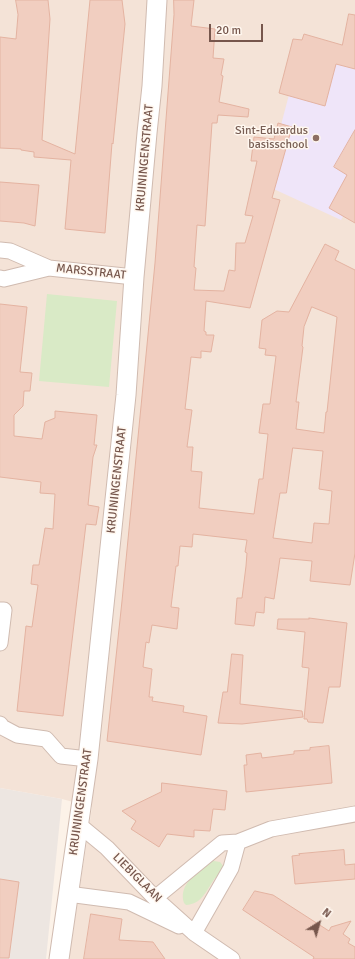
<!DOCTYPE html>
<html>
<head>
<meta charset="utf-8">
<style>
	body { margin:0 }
	#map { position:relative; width:355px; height:959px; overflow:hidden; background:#fcf2e8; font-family:Signika,sans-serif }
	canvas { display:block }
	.north { position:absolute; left:299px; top:903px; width:40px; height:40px; -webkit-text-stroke:3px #fff7ef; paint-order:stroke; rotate:37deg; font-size:11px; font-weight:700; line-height:16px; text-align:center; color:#76564c }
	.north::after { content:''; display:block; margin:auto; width:14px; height:18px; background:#76564c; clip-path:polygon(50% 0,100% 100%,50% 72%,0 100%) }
	.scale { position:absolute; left:209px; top:24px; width:54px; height:18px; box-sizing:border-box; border:2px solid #76564c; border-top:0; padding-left:5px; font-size:12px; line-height:14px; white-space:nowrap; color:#76564c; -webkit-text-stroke:3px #fff7ef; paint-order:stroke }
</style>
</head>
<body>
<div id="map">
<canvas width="355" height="959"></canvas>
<div class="north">N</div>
<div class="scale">20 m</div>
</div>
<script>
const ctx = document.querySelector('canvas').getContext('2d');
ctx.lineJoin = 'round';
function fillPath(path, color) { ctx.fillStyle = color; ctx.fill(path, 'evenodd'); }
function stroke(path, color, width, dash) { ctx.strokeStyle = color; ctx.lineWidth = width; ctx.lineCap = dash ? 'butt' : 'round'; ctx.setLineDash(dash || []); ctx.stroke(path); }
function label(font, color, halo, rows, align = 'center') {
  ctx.font = font + ' Signika,sans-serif'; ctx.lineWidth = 3; ctx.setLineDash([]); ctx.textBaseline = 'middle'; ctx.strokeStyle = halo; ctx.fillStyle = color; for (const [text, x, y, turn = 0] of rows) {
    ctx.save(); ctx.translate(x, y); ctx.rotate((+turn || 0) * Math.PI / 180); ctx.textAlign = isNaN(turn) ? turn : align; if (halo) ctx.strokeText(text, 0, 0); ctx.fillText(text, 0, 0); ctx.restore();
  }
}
fillPath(new Path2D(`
	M0,0H355V959H69L92,807L62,799L0,788Z`), '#f4e3d7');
fillPath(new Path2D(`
	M0,788L62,799L46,959H0Z`), '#ede6e1');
fillPath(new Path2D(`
	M344,37L355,40V195L341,220L265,185L290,91L342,45Z`), '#efe5f9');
fillPath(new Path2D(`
	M47,294L117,301L109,387L39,381Z
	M212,858L214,861L220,862L225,868L218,879L215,878C206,891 202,904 186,905L184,903C179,887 192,876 204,868L202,864Z`), '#d9eac6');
const building = new Path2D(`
	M16,0H48L50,19L42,140L75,154L90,0H122L125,24L113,144L112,143L105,233L65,229L71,160L34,157V152L21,150V149L0,148V37L16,39L18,15Z
	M174,0H194L191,26L215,29L213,58L224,59L221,75L223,76L219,102L249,109L248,117L218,115L217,123H212L205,226L197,225L194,267L196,268L194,290L224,291L229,270L235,271L236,243H245L253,216L245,215L257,161H251L254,137L274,139L278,123L292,127L272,198L280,200L250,308L206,301L204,331L206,332V335H214L211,352L201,351V358L191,357L185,409L192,410L187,447H193L191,471L202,472L199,508L254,514L259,479H263L268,434L259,433L263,404H270L276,356L265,355L266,349L259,348L262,320L277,311L289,312L325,244L339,251L335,260L355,270V553L350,585L310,581L312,561L280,558L274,599L265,597L264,613L256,612L254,626L235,624L237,598H242L246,566L247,553L245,552L247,540L193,534L192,547L180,546L178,566H176L171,607L179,608L177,629L152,625L149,643L146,642L143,667L152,669L149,697H153L152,701L184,706L183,712L207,716L201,755L107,741L122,601L155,263L174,15ZM312,307L337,317L327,412H326L324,433L296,429L299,402H296L303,347L302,346L304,327ZM293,448L323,451L319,489L332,491L329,524L314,523L312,543L273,538L280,493H286Z
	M349,14L355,15V69L336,64L325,106L279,93L293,39L302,40L304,34L342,45Z
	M355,130V223L329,208L347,175L334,167Z
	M0,182L39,185L35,226L24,223L0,221Z
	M0,304L27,307L20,372L32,373L30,391H24L23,406L14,415V436L42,439L45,422L55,418V411L97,415L94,445H97L93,457L88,505L99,507L96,525L86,524L63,716L17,711L26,626L32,627L38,585L31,584L33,565H39L45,528L53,529L55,494L40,493L41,482L0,477Z
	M309,618L347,623L340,687H329L323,723L308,722L307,719H304L309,668L302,667L305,632L277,629L278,619H309Z
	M232,654L243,655L240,704L302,711L303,717L242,724L218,723L223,692H227Z
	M329,746L332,783L246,792L244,765H247L246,755L261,753L262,758L294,754V751L310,750V748Z
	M162,783L227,791L225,810L213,809L210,831L194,830V837L167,834L159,847L131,829L136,821L122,811L161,792Z
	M344,850L345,865L355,864V879L295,884L292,856L300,855L299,854Z
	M0,879L19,882L9,958H0Z
	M255,891L273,895L329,931L331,927L351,921L343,934L350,939L348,943L355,947V959H313L314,957L243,910Z
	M91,914L122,919L119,940L153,942L165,959H84Z`);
fillPath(building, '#f1cec0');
stroke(building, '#e4b3a1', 1);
const minor = new Path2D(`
	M0,250L10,251L49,268L134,277
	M0,278L4,279L49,268
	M0,610H4L0,643
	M0,724L2,727L17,735L46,739L61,756L88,759
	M78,824L107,848L155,898L194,933L232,959
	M68,894L129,902L179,926
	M155,898L222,843L238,842L271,829L355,814
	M194,933L231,868L238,842`);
const tertiary = new Path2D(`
	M59,959L88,759L114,509L126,395L134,277L147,133L152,86L157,0`);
stroke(minor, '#d0bbb0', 17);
stroke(tertiary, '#d0bbb0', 21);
stroke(minor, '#fff', 15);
stroke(tertiary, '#fff', 19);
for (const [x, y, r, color] of [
	[316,138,4,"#8d6e63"]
]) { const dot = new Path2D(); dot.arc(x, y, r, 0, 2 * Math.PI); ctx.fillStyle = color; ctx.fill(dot); stroke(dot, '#fff7ef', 1.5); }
label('12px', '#785e54', '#fff7ef', [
	["Sint-Eduardus",308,131],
	["basisschool",308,145]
], 'right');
label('12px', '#76564c', '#fff7ef', [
	["KRUININGENSTRAAT",145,158,-85],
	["MARSSTRAAT",91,272,6],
	["KRUININGENSTRAAT",117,480,-84],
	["KRUININGENSTRAAT",81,802,-82],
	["LIEBIGLAAN",137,878,45]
]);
</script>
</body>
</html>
